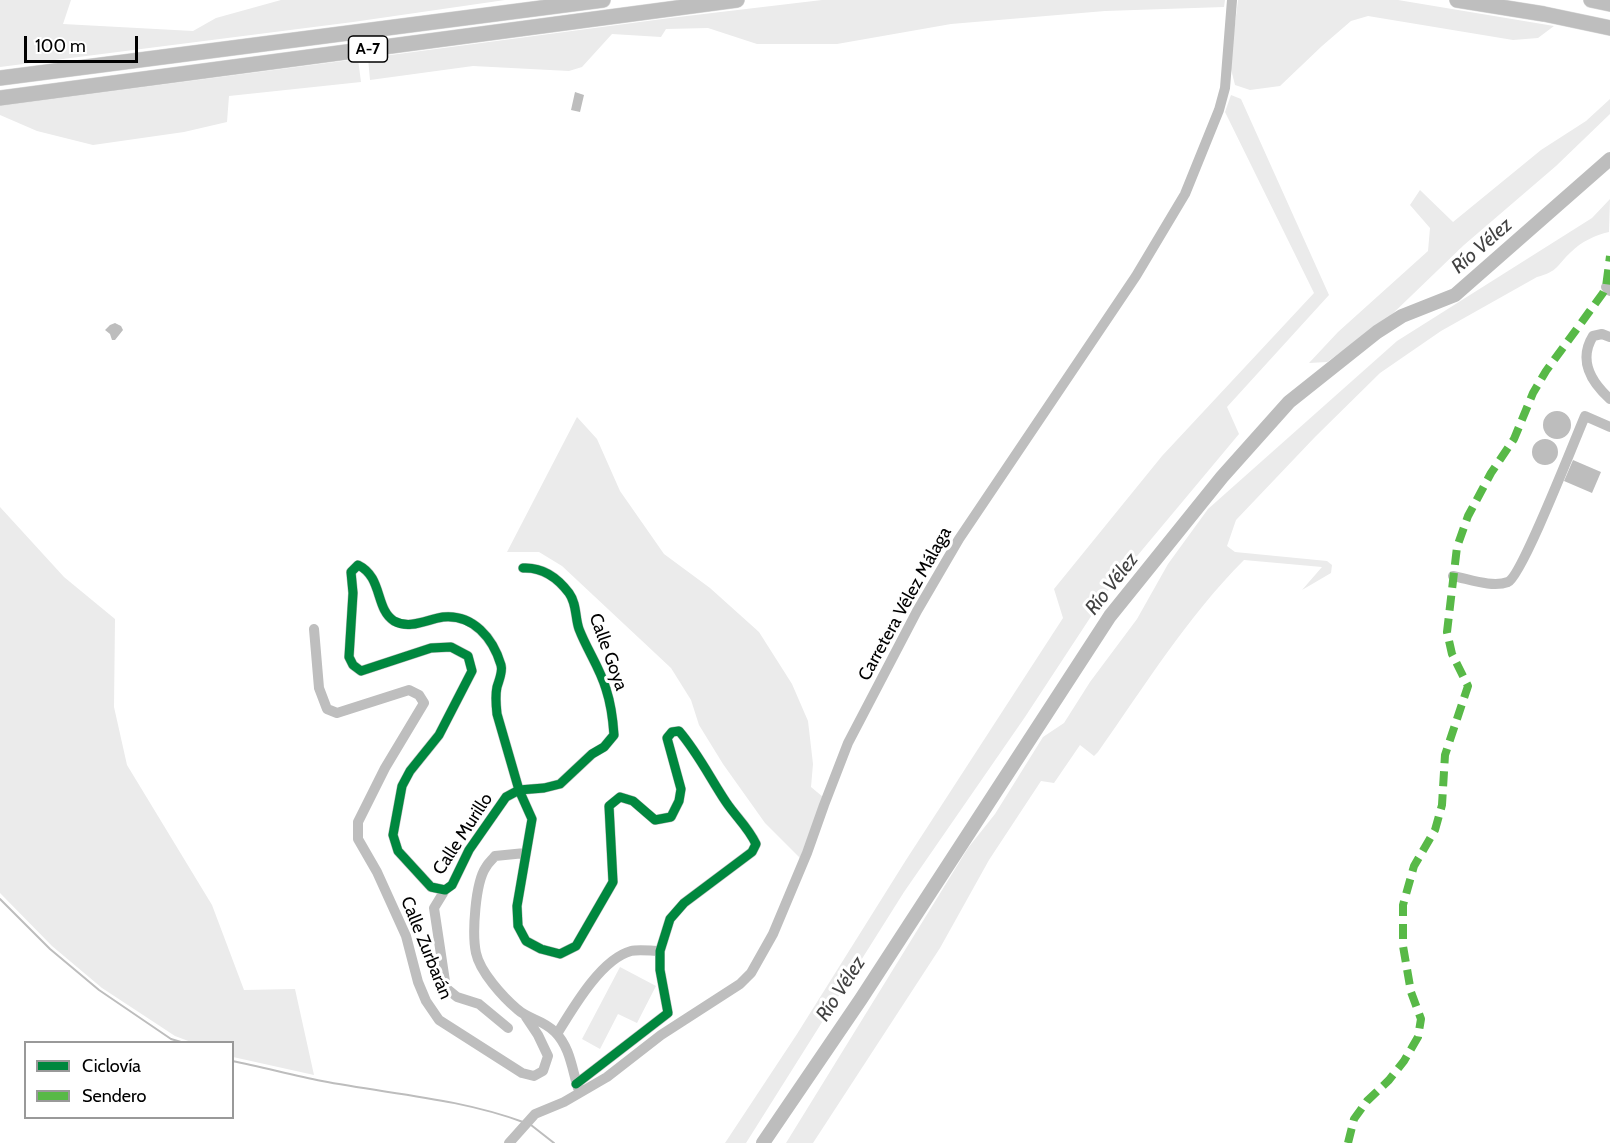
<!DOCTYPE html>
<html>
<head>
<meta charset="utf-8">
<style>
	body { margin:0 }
	#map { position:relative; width:1610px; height:1143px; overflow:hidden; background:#fff; font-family:Cabin,sans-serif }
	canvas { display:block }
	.legend { position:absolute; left:24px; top:1041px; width:210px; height:78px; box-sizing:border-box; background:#fff; border:2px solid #999; margin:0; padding:8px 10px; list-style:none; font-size:18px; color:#000 }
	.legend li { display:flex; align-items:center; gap:12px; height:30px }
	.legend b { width:30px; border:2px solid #999 }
	.scale { position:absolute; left:24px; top:36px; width:114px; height:27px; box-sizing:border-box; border:3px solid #000; border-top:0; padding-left:8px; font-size:18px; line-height:21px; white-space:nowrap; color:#000; -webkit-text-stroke:4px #fff; paint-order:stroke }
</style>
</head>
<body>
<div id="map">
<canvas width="1610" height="1143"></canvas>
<ul class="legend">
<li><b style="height:8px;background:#00873e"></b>Ciclovía</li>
<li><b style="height:8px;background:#58b947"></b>Sendero</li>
</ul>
<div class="scale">100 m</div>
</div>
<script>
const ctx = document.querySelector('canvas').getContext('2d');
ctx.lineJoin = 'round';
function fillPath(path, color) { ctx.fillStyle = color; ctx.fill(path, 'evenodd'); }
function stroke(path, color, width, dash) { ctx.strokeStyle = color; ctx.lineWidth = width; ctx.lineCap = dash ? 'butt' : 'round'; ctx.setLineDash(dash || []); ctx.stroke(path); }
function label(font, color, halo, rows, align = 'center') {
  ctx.font = font + ' Cabin,sans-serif'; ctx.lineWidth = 6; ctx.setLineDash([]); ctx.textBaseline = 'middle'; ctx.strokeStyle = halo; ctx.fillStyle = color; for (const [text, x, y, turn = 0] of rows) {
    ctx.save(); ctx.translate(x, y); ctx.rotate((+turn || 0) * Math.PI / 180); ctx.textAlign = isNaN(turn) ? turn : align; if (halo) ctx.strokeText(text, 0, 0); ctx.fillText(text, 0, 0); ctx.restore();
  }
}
fillPath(new Path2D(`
	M0,0H71L63,24L193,31L216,18L281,0H505L353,22L0,67Z
	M822,0H1225L1224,7L1105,11L951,24L837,44H757L708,28L666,29L661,37L612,34L582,67L569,71L473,66L370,80L368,58L670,18Z
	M1238,0H1398L1554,26L1538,38L1513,40L1368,16L1351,21L1322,46L1280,86L1250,90L1235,85L1230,65Z
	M358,59L361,82L229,96L227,122L184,132L93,145L37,131L0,115V106Z
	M1231,95L1241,99L1329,295L1227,407L1239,434L1107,592L1025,717L904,892L746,1143H725L797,1034L906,860L1063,618L1054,589L1162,456L1314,293L1225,112Z
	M1610,99V114L1556,166L1464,245L1384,322L1327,362L1309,363L1338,332L1428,251L1430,228L1410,205L1420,190L1453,222L1541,150L1586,121Z
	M1610,199L1609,232C1595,235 1581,242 1571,252C1556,266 1559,271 1537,277L1441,331L1380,373L1315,437L1236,520L1227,546L1235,552L1327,561L1332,565L1331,573L1302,590L1322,567L1244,560C1187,617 1144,687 1098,752L1094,756L1080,745L1054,783L1041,781L989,860L940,948L813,1143H786L968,848L995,814L1043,737L1064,723L1090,682L1137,619L1168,564L1208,509L1397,341L1592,218Z
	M577,417L597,439L620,491L664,554L710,588L759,632L792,684L808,721L813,764L811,787L823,797L800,858L765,823L723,764L699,725L691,700L671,668L562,566L539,552H507Z
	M0,507L64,577L115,619L114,707L127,765L212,905L244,990L295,989L314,1075L233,1057L232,1042H191L175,1036L102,988L52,946L0,893Z
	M620,967L656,986L637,1023L618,1014L600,1049L582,1039Z`), '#ebebeb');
fillPath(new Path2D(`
	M575,92L584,95L580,112L571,110Z
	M115,323L121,326L123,330L115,340H112L110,334L105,330L110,325Z
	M1543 425a14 14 0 1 1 28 0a14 14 0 1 1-28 0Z
	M1532 452a13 13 0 1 1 26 0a13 13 0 1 1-26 0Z
	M1573,460L1601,472L1592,493L1564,481Z`), '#bdbdbd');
stroke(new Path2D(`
	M0,899L50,949L99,990L171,1039L181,1042
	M232,1061C262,1067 292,1075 322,1081C389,1094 458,1098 523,1122
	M531,1125L554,1143`), '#bdbdbd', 2);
stroke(new Path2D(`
	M763,1143L861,999L1110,616L1222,477L1289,402L1377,332L1402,316L1455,295L1610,159`), '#bdbdbd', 14);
const highway = new Path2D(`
	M1457,0L1544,14L1610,28
	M1591,0L1610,4
	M0,78L603,0
	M0,98L737,0`);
stroke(highway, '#dbdbdb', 16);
stroke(new Path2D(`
	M1606,287L1610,291
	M1610,337L1602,334L1593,336C1578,360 1591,382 1610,399
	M523,568C543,567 557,577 569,593C577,604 575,618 579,629C587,650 600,668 606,689C611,704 613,720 614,735L604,747L592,754L560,784L544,788L519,790L506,797L469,850L452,885L445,890L431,887L398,851L393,835L402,786L410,771L439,735L472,671L468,656L451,647L431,648L361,671L353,665L349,657L353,593L351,572L358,565C383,577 375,609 394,621C410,630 428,619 443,617C473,614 493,638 501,665C503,672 499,680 497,687C495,696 496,705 497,714L519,790L532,819L517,906L518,926L526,941L541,949L560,954L576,946L613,882L609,806L620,797L633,801L655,820L671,817L679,801L681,789L667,738L672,732L679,731C698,753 710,778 726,802C736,817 748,827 756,844L752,852L684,903L670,919L660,951V970L668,1013L576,1084
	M1453,576C1469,579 1492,588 1508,582C1522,576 1575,439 1585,416L1610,427
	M314,629L319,688L327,709L337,713L409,690L419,695L424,703L385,768L358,822V839L377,872L406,936L418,982L426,1001L439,1020L522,1073L534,1076L543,1071L548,1056L538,1035L526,1017
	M525,853L495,856C492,860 488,863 486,867C475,883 472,934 476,953C480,972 503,997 517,1009C529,1020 542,1019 555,1032C570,1047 572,1069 578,1088
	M445,890L434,908L446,988L457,997L479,1004L508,1028
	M557,1034C573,1008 601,959 631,951C639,949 651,951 660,951
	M509,1143L535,1114L564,1102L607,1077L661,1035L740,984L751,973L773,934L807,853L824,805L848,743L917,611L959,539L1136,276L1185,194L1219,110L1225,88L1232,0`), '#bebebe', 10);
stroke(highway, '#bebebe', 15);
stroke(new Path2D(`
	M1348,1143L1354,1119L1367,1101L1389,1080L1404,1061L1418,1037L1421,1019L1411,992L1403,946V905L1414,866L1435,830L1442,805L1445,755L1468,686L1452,654L1447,632L1457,547L1468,516L1491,473L1514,439L1533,393L1546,371L1603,293L1606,287L1610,256`), '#58b947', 8, [15, 8]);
stroke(new Path2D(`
	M523,568C543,567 557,577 569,593C577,604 575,618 579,629C587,650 600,668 606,689C611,704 613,720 614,735L604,747L592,754L560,784L544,788L519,790L506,797L469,850L452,885L445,890L431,887L398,851L393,835L402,786L410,771L439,735L472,671L468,656L451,647L431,648L361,671L353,665L349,657L353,593L351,572L358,565C383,577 375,609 394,621C410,630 428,619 443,617C473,614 493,638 501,665C503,672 499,680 497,687C495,696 496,705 497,714L519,790L532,819L517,906L518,926L526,941L541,949L560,954L576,946L613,882L609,806L620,797L633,801L655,820L671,817L679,801L681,789L667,738L672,732L679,731C698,753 710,778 726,802C736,817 748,827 756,844L752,852L684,903L670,919L660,951V970L668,1013L576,1084`), '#00873e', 9);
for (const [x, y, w] of [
	[368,49,39]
]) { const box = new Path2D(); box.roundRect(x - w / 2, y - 13, w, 26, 4.5); ctx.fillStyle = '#fff'; ctx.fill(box); stroke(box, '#000', 1.5); }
label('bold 16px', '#000', null, [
	["A-7",368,49]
]);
label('18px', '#000', '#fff', [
	["Carretera Vélez Málaga",905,604,-61],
	["Calle Goya",608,652,70],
	["Calle Murillo",463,834,-57],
	["Calle Zurbarán",426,948,68]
]);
label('italic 20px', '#424242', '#fff', [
	["Río Vélez",1482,246,-41],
	["Río Vélez",1112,584,-52],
	["Río Vélez",841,989,-57]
]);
</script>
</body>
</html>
